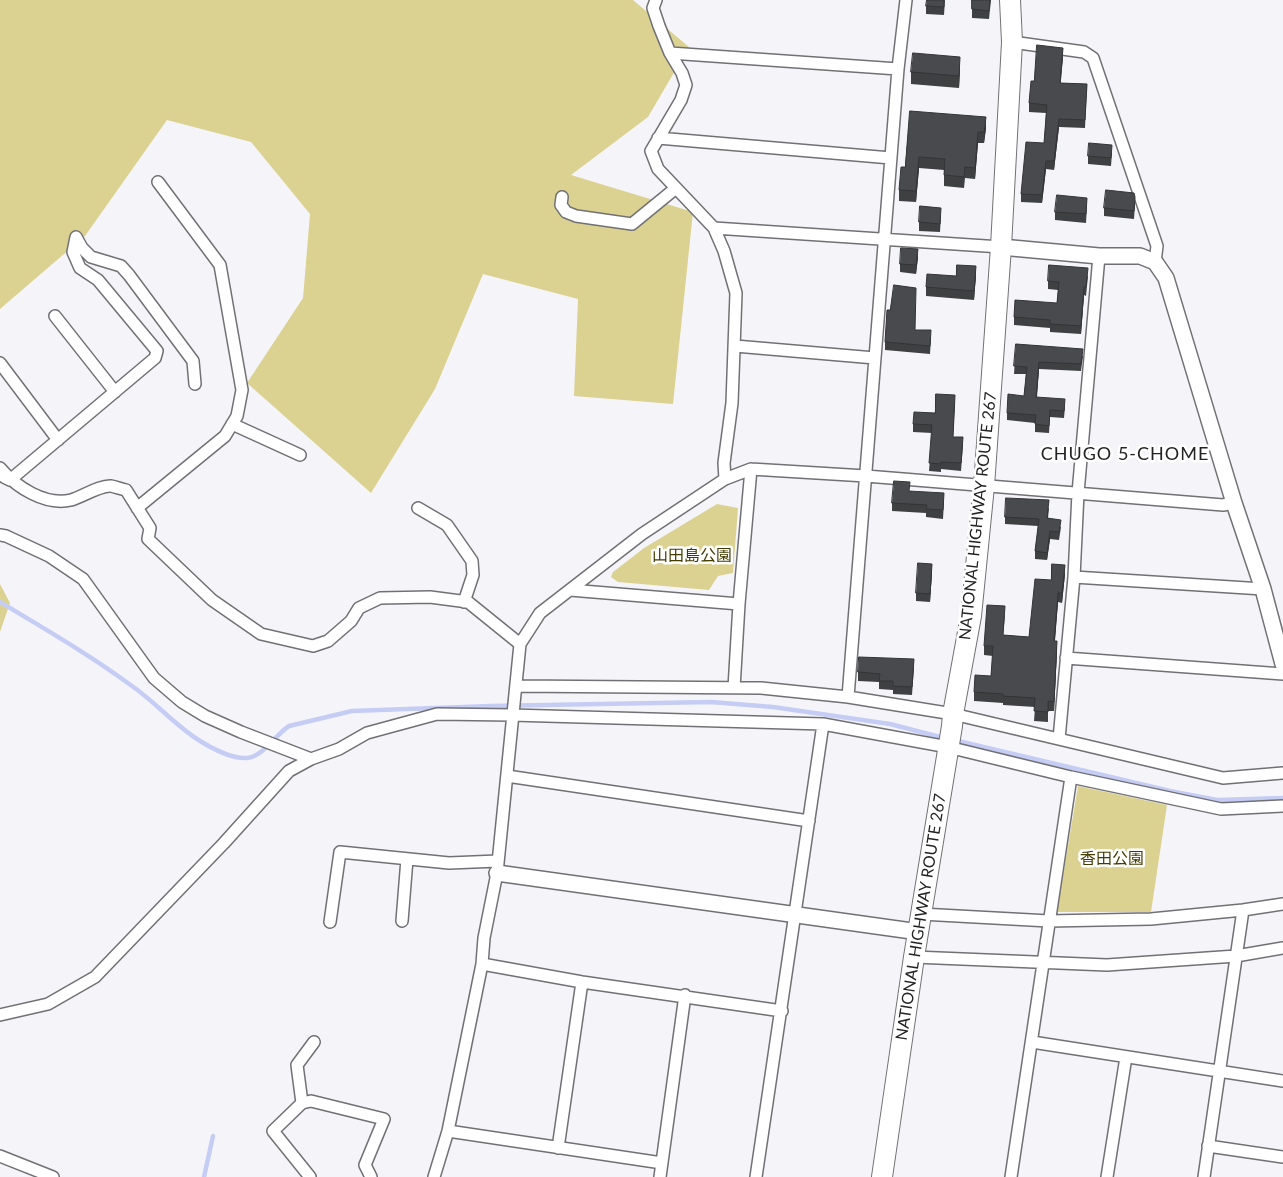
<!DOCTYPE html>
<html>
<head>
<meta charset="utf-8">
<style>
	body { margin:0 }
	canvas { display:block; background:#f5f5f9 }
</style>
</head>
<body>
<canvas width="1283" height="1177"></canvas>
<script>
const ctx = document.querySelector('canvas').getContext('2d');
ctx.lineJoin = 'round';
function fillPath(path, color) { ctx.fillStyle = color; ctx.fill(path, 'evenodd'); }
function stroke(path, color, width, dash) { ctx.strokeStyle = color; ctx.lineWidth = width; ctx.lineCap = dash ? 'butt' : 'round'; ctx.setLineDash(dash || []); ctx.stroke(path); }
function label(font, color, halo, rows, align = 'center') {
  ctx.font = font + ' Lato,"Noto Sans JP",sans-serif'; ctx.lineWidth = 5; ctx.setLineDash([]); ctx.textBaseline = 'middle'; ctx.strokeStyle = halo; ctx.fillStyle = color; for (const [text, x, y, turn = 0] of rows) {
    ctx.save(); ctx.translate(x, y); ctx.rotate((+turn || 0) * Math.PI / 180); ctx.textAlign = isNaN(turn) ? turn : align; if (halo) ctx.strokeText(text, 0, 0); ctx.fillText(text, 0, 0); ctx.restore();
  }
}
fillPath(new Path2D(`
	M0,0H633L689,47L648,117L571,175L693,212L673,404L574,396L578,299L483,274L435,389L371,493L247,383L303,298L310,214L251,142L167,120L85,236L0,309Z
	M717,504L738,508L733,573L718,576L709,590L618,582L611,577L613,572L644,548Z
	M0,584L10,603L0,632Z
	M1078,786L1167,805L1151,912H1057Z`), '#dbd292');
stroke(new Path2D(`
	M0,602C45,629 90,655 132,686C155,702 174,724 197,739C211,748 230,759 247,758C264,756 275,735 289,726L352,711L490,706L711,702L773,707L890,724L944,738
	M954,740L1170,791L1217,800L1283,798
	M204,1177L213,1136`), '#c5cdf5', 4.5);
const minor = new Path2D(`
	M656,0L653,8L659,26L670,53L682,73L686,85L681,100L651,151L658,169L714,228L724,251L736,293L732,403L724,463L725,479
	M1012,42L1084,52L1093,58L1157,246L1155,262
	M670,53L898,69
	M658,138L891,158
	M562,197L561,205L566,212L576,216L632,224L676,188
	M714,228L1001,247
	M55,316L115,392
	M735,346L875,358
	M0,363L58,440
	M232,424L300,455
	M0,468C16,487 45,506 71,500C82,497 100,485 111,486C116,487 121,489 126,490L150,528L148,539L212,600L261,634L313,646L328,641L351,621L359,608L380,598L430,597L468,602L520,644
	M4,477L10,480L155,358L157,351L98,280L80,268L73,252L76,237L82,248L91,257L121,266L129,275L193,361L195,384
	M137,508L225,436L237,416L242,390L220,265L158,182
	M418,508L447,525L472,561L473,575L464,602
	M0,535L6,536L49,556L83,579L154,678L182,702L205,716L241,732L311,759
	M1074,577L1263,589
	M570,590L739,604
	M1066,658L1283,674
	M516,686L761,688L848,697L953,714L1223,778L1283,773
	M734,688L739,604L751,469
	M848,697L898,69L906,0
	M1059,739L1074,577L1078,493L1099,256
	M507,776L809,821
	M921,914L1049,921L1151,919L1243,910L1283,904
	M402,921L407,859
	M330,922L340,852L449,863L498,861
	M914,957L1107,965L1236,956L1283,948
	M482,964L582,982L782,1011
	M0,1015L48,1004L95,977L224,843L289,771L311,759L339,749L367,733L437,714L512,715L823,724L948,747L1071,777L1221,809L1283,806
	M1032,1042L1283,1081
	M302,1103L297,1065L314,1042
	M448,1131L662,1163
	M1208,1146L1283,1157
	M558,1148L582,982
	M0,1156L53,1177
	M310,1177L273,1131L302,1103L311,1101L384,1119L365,1165L371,1177
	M434,1177L448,1131L482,964L484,938L497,873L520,644L540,613L642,534L725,479L751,469L866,476L1223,505L1234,503
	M660,1177L685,995
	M756,1177L823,724
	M1011,1177L1071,777
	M1107,1177L1126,1057
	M1204,1177L1243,910`);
const tertiary = new Path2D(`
	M1001,247L1099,256H1140L1155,262L1166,278L1234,503L1263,589L1283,664
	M497,873L919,932`);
const trunk = new Path2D(`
	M882,1177L914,957L952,726L953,714L971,616L984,486L1001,247L1012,42L1010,0`);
stroke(minor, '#717175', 14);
stroke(tertiary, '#717175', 18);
stroke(trunk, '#717175', 22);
stroke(minor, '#fff', 11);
stroke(tertiary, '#fff', 15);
stroke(trunk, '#fff', 20);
fillPath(new Path2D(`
	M945,0L944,15L926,14V6Z
	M972,0H991L989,19L972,18Z
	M1063,57L1060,83L1087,84L1085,128L1059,127L1054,170L1046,169L1042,203L1021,202V194L1044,143L1046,113L1029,112V103L1034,81Z
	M960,69L959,88L911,84V72Z
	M910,111L986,128L984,143H978L975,179L965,178L964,188L944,186V170L919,168L916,202L899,201V190L905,167Z
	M1112,153L1111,166L1088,164V156Z
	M1135,205L1134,219L1104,216V208Z
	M1087,206L1086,223L1055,220V212Z
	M941,216L940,232L919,231V222Z
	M918,257L916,274L900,272V264Z
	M976,275L974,300L926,296V287L956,276Z
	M1088,276L1086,296L1084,295L1081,334L1050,332V328L1014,325V317L1057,303L1058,290L1048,289V281Z
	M915,330L931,338L930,354L885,350V342Z
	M1016,344L1083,356L1081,371L1039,369L1037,397L1065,407L1064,418L1050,417L1049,433L1035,432V423L1007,420V413L1024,396L1026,374H1014Z
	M955,402L953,437L963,445L961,471L941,469V472L929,471L932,433L913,432V424Z
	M910,491L944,502L943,519L926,517V513L892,511V503Z
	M1049,508L1048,518L1061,527L1059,540L1050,539L1047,560L1035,559V551L1038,526L1005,524V517Z
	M932,572L930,602L916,601V593Z
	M1065,574L1062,603L1058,602L1055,641L1057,650L1054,711H1048V722L1034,721L1035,707L1003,705V703L974,701V692L991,676L993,656L984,655V646L1005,615L1003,635L1029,637L1051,580Z
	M914,667L912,695L893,694V690L879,689V682L858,681V672Z`), '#3f4042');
fillPath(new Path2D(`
	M1063,48V57L1060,92V83Z
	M960,57V69L959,88V76Z
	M986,117V128L984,143V132Z
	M1059,119V127L1054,170V161Z
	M978,132V143L975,179V168Z
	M919,157V168L916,202V191Z
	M1046,161V169L1042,203V195Z
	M918,249V257L916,274V265Z
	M976,266V275L974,300V291Z
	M1084,287V295L1081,334V326Z
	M1039,362V369L1036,405V397Z
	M1050,531V539L1047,560V553Z
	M932,564V572L930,602V594Z
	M1065,565V574L1062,603V593Z
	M1058,593V602L1054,650V641Z
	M1057,641V650L1054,711V702Z`), '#333436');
const building = new Path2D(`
	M927,0H944V7L926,6Z
	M972,0H990L989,11L972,9Z
	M1037,45L1063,48L1060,83L1087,84L1085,120L1059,119L1054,161H1046L1042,195L1021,194L1026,142L1044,143L1047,105L1029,103L1031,81H1034Z
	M913,53L960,57L959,76L911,72Z
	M910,111L986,117L984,132H978L975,168L965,167L964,177L944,175L945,159L919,157L916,191L899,190L901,167H905Z
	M1089,143L1112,145L1111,158L1088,156Z
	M1106,190L1134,193L1135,197L1134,211L1104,208Z
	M1057,195L1087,198L1086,214L1055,212Z
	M920,206L941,208L940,224L919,222Z
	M901,248L918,249L916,265L900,264Z
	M957,265L976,266L974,291L926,287L927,274L956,276Z
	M1049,265L1088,268L1086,287H1084L1081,326L1050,324V320L1014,317L1015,300L1057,303L1059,282L1048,281Z
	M894,285L916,288L915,330H931L930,346L885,342L887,310H890Z
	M1016,344L1083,349L1081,364L1039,362L1036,397L1065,399L1064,411L1050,410L1049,426L1035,424L1036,415L1007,413L1008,394L1024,396L1027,367L1014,366Z
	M936,394L955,395L953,437H963L961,463L941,462V464L929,463L932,425L913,424L914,412L935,413Z
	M894,481L910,482L909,491L944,493L943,510L926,509L927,505L892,503Z
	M1006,498L1049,500L1047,518L1061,520L1059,532L1050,531L1047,553L1035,551L1039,519L1005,517Z
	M918,563L932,564L930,594L916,593Z
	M1052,564L1065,565L1062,593H1058L1054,641H1057L1054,702L1048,701V712L1034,711L1035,698L1003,696V694L974,692L975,675L991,676L993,646H984L987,605L1005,606L1003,635L1029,637L1035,579L1051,580Z
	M859,657L914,659L912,687L893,686V681H879L880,674L858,672Z`);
fillPath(building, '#494a4d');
stroke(building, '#333436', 1);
label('16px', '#232324', '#fff', [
	["NATIONAL HIGHWAY ROUTE 267",978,516,-84],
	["NATIONAL HIGHWAY ROUTE 267",921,917,-81]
]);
label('16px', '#433b00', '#fff', [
	["山田島公園",692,556],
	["香田公園",1112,859]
]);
ctx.letterSpacing = '1px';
label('18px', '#232324', '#fff', [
	["CHUGO 5-CHOME",1125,454]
]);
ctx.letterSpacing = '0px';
</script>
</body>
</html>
